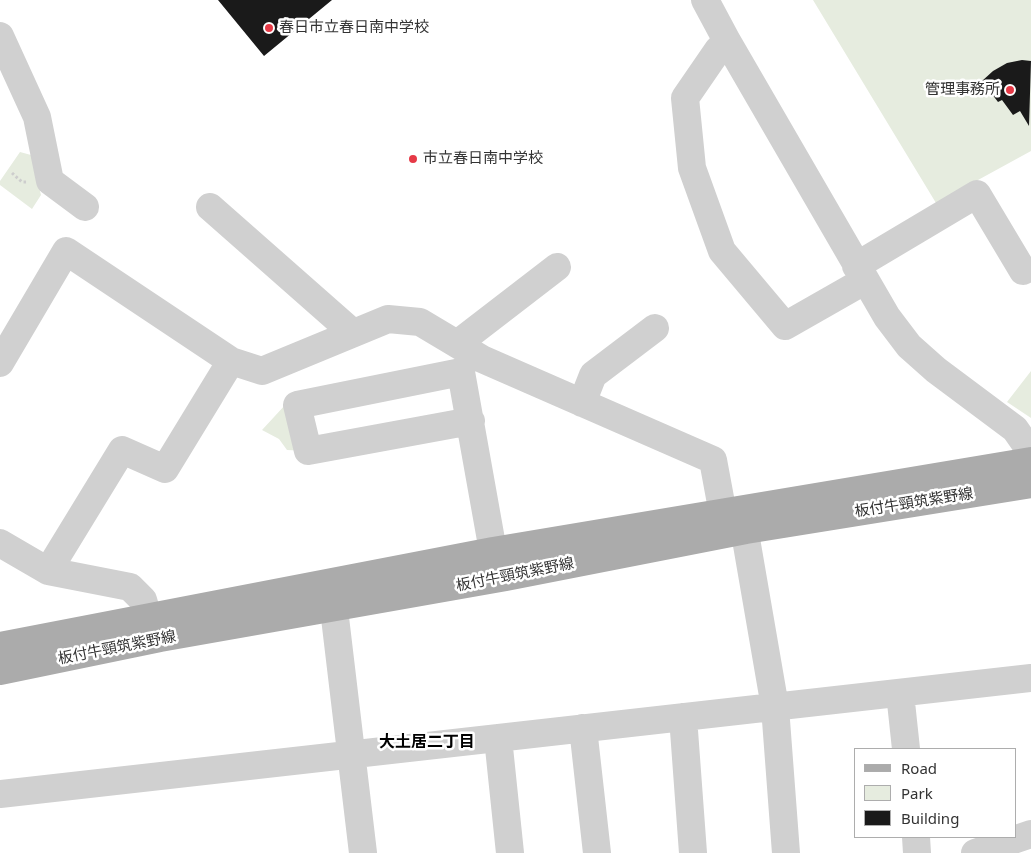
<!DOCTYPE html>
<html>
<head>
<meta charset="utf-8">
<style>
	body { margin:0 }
	#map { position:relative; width:1031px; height:853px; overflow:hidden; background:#fff; font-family:"Noto Sans",sans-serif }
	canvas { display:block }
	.legend { position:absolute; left:854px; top:748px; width:162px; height:90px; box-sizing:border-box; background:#fff; border:1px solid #adadad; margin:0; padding:6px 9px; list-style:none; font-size:15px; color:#333 }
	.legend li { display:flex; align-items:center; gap:10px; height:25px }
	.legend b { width:25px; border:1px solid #adadad }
</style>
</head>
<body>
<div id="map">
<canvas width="1031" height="853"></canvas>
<ul class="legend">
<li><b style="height:6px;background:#ababab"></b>Road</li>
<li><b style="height:14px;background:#e6ecdf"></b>Park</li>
<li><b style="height:14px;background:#1a1a1a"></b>Building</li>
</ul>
</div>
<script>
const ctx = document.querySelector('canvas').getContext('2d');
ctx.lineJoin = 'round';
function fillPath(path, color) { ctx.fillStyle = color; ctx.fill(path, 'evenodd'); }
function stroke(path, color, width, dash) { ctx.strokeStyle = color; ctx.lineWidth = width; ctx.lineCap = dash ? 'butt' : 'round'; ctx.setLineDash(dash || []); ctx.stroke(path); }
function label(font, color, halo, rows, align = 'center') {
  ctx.font = font + ' "Noto Sans","Noto Sans JP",sans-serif'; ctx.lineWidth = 5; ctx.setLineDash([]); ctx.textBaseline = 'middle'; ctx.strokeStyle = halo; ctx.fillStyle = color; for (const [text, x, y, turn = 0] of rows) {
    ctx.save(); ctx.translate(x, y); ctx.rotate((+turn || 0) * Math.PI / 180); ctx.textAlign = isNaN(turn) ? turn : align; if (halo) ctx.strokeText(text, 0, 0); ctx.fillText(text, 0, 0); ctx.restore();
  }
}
fillPath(new Path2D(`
	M813,0H1031V151L936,203Z
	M20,152L31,155L41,195L32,209L0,185V181Z
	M1031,371V418L1007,402Z
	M286,404L308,451L287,450L279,439L262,430Z`), '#e6ecdf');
fillPath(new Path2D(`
	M218,0H332L264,56Z
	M1022,60L1031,61L1029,126L1020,111L1013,115L1002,100L998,102L982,81L993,71L1007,63Z`), '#1a1a1a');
stroke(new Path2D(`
	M12,173L22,182H27`), '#cdcdcd', 3, [2.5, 2.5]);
stroke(new Path2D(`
	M705,0L727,41L887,317L909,346L936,370L1015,429L1031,452
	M0,36L37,117L50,181L85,207
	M727,41L718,50L685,98L692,168L722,251L785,326L864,281
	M210,207L353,333
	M856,266L977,194L1023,271
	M457,344L557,267
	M231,361L262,371L388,319L420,322L482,359L713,460L723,514
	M0,363L66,251L231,361L165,469L122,450L48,571
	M582,403L593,375L655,328
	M471,421L308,451L297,405L461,372L493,551
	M741,510L775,707L786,853
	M0,543L48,571L130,587L143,600L148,617
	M331,584L363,853
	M900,693L906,749
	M683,717L693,853
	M583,728L597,853
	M498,738L510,853
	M0,794L1031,678
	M916,837L917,853
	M975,853L1031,834`), '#d0d0d0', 28);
stroke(new Path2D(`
	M0,646L493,551L1031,461
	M0,671L160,638L506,577L746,530L1031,484`), '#ababab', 28);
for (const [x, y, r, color] of [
	[269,28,5,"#e63946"],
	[1010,90,5,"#e63946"],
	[413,159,5,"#e63946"]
]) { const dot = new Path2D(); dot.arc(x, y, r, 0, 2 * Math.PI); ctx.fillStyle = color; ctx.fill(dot); stroke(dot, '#fff', 2); }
label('15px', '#333', '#fff', [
	["春日市立春日南中学校",279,28],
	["管理事務所",1000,90,"right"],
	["市立春日南中学校",423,159]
], 'left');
label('15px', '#333', '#fff', [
	["板付牛頸筑紫野線",914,503,-9],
	["板付牛頸筑紫野線",515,575,-11],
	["板付牛頸筑紫野線",117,648,-11]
]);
label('bold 16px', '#000', '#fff', [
	["大土居二丁目",427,742]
]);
</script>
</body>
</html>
